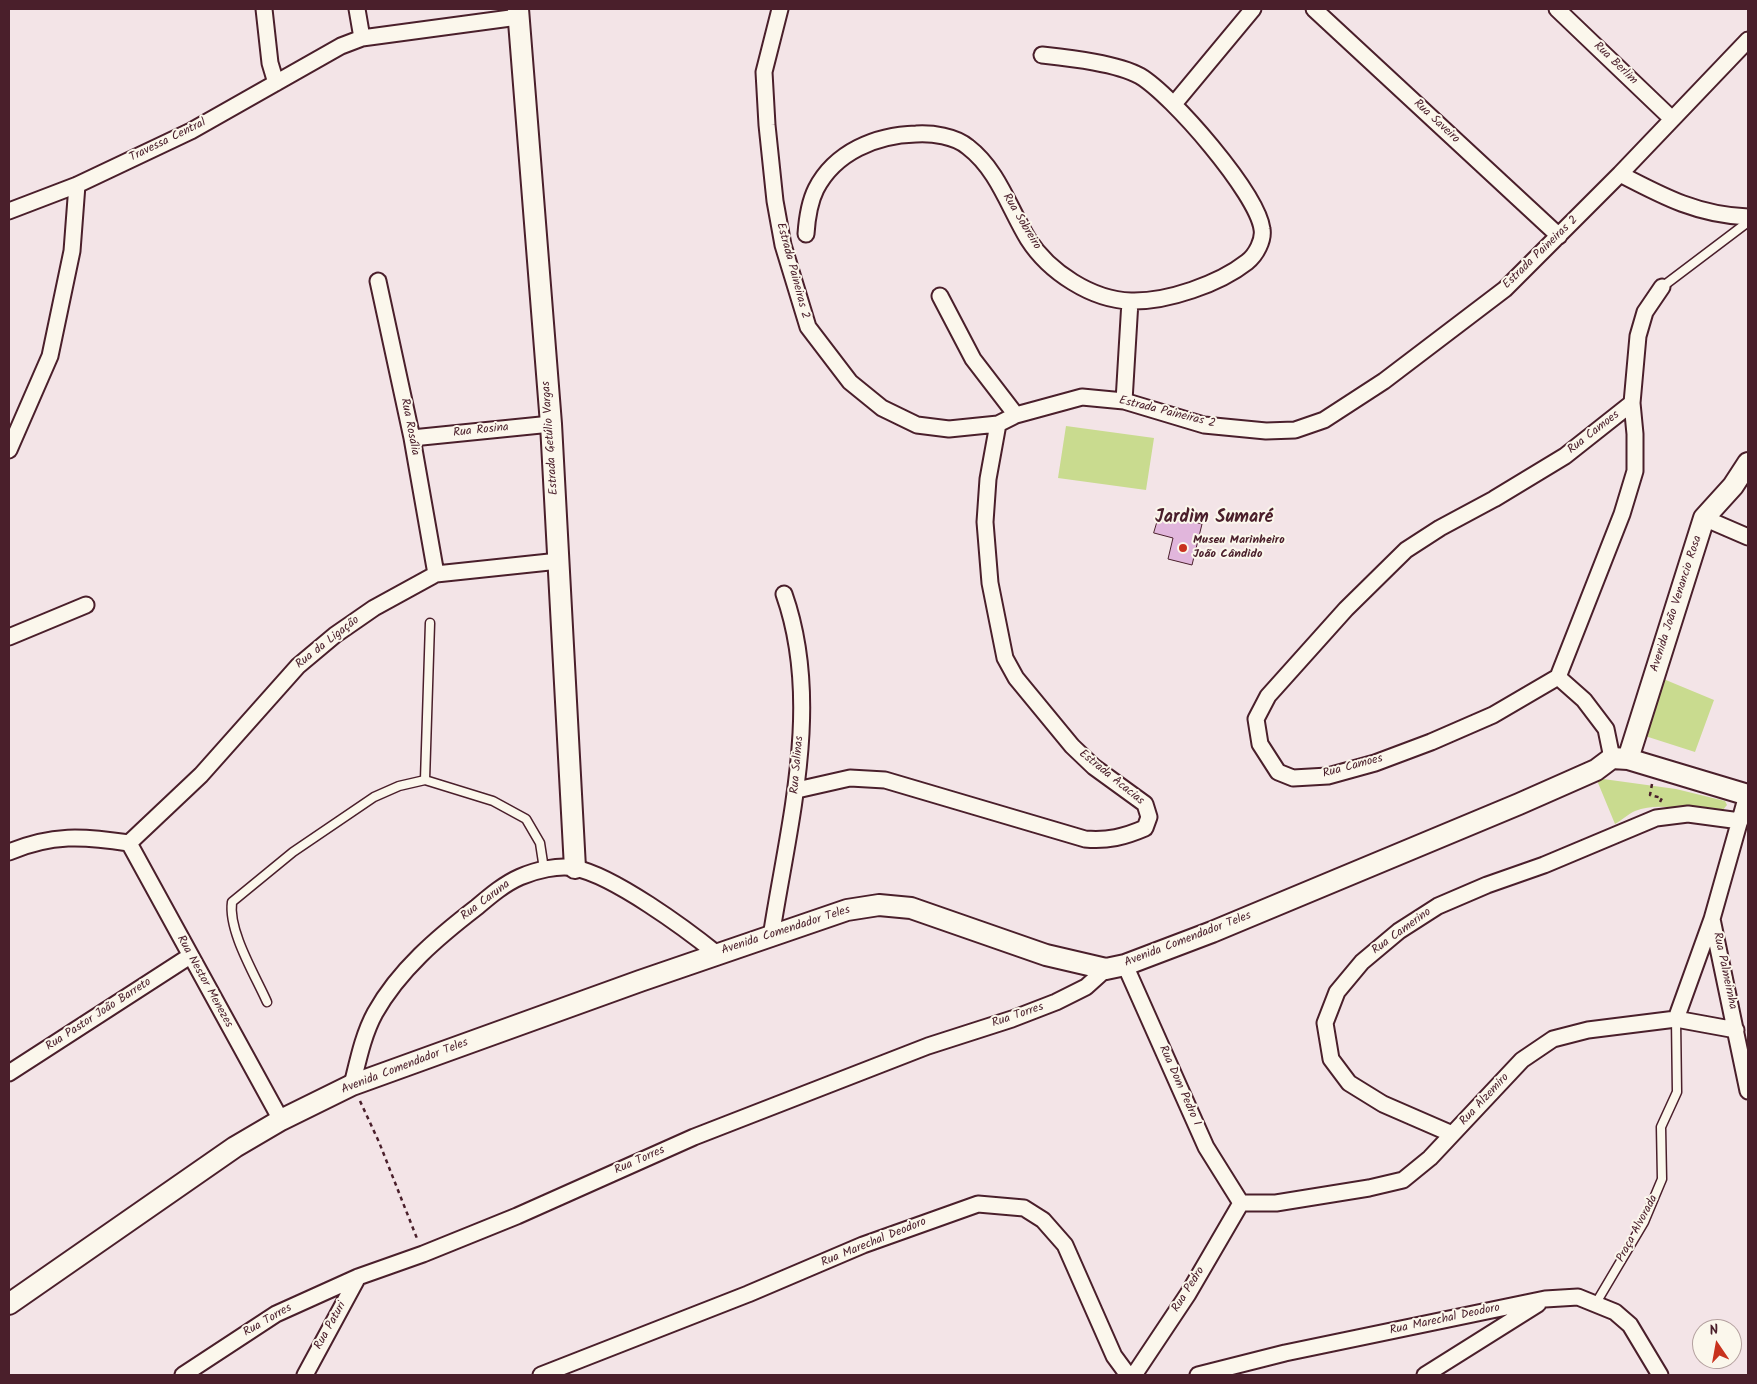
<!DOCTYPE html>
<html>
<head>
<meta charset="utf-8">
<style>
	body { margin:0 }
	#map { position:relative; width:1757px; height:1384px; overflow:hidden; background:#f3e4e7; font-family:Kalam,sans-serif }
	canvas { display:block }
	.frame { position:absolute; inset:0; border:10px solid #4a1f2b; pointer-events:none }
	.north { position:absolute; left:1692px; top:1319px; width:50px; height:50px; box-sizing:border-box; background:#fbf7ec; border:1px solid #b4a19f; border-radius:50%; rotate:348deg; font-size:14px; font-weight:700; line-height:20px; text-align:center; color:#4a1f2b }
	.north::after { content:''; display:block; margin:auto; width:18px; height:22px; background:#c8321e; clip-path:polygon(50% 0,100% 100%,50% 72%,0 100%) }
</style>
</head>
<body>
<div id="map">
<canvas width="1757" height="1384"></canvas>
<div class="frame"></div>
<div class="north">N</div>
</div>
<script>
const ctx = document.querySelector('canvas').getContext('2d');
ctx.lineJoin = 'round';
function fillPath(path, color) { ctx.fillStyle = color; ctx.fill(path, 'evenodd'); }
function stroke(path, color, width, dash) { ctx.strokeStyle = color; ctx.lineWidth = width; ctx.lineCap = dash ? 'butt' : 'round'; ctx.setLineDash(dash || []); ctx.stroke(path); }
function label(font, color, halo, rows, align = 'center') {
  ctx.font = font + ' Kalam,sans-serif'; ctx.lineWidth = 4; ctx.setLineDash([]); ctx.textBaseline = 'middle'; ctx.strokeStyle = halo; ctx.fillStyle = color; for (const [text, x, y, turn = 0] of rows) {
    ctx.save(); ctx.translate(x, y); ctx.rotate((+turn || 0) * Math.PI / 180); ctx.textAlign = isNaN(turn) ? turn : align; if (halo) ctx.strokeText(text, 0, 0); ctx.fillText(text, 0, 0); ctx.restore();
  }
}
fillPath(new Path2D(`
	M1066,426L1154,438L1146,490L1058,478Z
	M1661,678L1714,700L1695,752L1642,735Z
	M1596,778L1676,789L1725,801L1727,805L1722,811C1695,814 1662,800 1635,811C1628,814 1622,820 1615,824Z`), '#c9db8f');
const building = new Path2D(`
	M1160,513L1202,524L1192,565L1168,559L1173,538L1154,533Z`);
fillPath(building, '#e1b6dc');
stroke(building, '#4a1f2b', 1);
const service = new Path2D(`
	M1662,287L1748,222
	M425,780L430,623
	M267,1002C255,975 228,931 232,902L293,852L374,797L399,786L425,780L493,801L526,819L540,843L544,869
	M1596,1303L1644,1222L1662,1179L1661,1127L1677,1092L1676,1019`);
const minor = new Path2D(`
	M264,9L270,63L276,83
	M357,9L362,38
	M780,9L764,72L767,125L775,201L783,245L808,327L850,382L882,408L917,425L949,429L998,424L1016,415L1082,397L1124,401L1204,425L1266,431L1295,430L1324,420L1384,381L1505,289L1620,174L1748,40
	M1314,9L1559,236
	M1557,9L1672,119
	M1174,104L1253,9
	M1620,174C1664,197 1698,215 1748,217
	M9,211L77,185L191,131L341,46L362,38L518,17
	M806,234C807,219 809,203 816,189C835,152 876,135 916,134C932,133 955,136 968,147C998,170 1009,208 1028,239C1049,272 1092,300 1131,301C1167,302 1219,284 1247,262C1256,255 1264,240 1262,229C1257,193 1172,95 1140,76C1117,63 1069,58 1042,55
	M378,281L412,438L436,574
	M940,296L973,359L1016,415
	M1124,401L1130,301
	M1632,403L1565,456L1494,499L1440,528L1406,550L1346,609L1268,696L1256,719L1260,744L1278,772L1293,778L1328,776L1375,763L1431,742L1493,715L1558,677L1622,514L1635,471V434L1632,403L1638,336L1645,312L1662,287
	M412,438L551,424
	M9,450L50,356L72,251L77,185
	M1704,518L1748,537
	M9,637L86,605
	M1558,677L1584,700L1606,729L1612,758
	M797,790L850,778L885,780L1085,839C1108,841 1124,837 1145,828L1149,817L1145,804L1094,767L1072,746L1016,678L1005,658L990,583L985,522L988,479L998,424
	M1747,795L1712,919L1748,1091
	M129,843L201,775L298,666L335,635L374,608L436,574L559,561
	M129,843L281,1120
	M9,852C52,834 83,836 129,843
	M771,937C788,826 823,704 784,594
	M1125,965L1206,1147L1241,1203
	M1676,1019L1712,919
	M9,1073L190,956
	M352,1085C358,1061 363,1035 375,1013C399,970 438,937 477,907C490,896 504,884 520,877C536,870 558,865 575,868C614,876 686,929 717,954
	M1452,1134L1383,1104L1349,1083L1331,1059L1325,1023L1337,992L1362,962L1399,931L1438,906L1487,885L1544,865L1656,818L1688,814L1740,821
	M1241,1203H1276L1369,1188L1403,1180L1430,1158L1522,1060L1553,1039L1588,1030L1676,1019L1736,1030
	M183,1375L276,1314L358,1277L423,1254L517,1216L694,1137L928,1046L1012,1019L1056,1002L1086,987L1106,969
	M305,1375L358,1277
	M541,1375L748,1294L863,1245L978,1204L1024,1208L1043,1220L1065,1245L1114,1356L1128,1375
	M1134,1375L1188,1294L1241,1203
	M1198,1375L1285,1353L1545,1299L1578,1297L1615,1312L1630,1325L1660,1375
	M1425,1375L1538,1304`);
const secondary = new Path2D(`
	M518,9L551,424L575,868
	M1628,759L1704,518L1733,486L1748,463
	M9,1304L235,1147L281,1120L352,1085L640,981L847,910L879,905L911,908L1046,955L1106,969L1125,965L1212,932L1519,804L1596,770L1612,758L1628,759L1748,795`);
stroke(service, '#4a1f2b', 11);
stroke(minor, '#4a1f2b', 19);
stroke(secondary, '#4a1f2b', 24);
stroke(new Path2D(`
	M1652,784L1650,795L1662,798L1660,802
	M360,1101L379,1142L418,1241`), '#4a1f2b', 2.5, [4, 4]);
stroke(service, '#fbf7ec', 8);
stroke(minor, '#fbf7ec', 15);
stroke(secondary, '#fbf7ec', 20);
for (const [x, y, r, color] of [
	[1183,548,5,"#c8321e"]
]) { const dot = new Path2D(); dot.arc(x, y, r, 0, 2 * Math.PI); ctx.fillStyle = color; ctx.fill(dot); stroke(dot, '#fbf7ec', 2); }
label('12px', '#4a1f2b', '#fbf7ec', [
	["Rua Berlim",1615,64,44],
	["Rua Saveiro",1436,122,43],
	["Travessa Central",168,141,-26],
	["Rua Sobreiro",1021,222,59],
	["Estrada Paineiras 2",1541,253,-44],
	["Estrada Paineiras 2",792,271,75],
	["Estrada Paineiras 2",1167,413,14],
	["Rua Rosália",409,427,79],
	["Rua Rosina",481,431,-6],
	["Rua Camoes",1594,433,-38],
	["Estrada Getúlio Vargas",551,438,-94],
	["Avenida João Venancio Rosa",1677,604,-72],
	["Rua da Ligação",328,643,-38],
	["Rua Salinas",798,765,-85],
	["Rua Camoes",1353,767,-15],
	["Estrada Acacias",1111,778,39],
	["Rua Caruna",486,901,-37],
	["Avenida Comendador Teles",786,931,-18],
	["Rua Camerino",1402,932,-36],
	["Avenida Comendador Teles",1188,940,-21],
	["Rua Palmeirnha",1724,971,78],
	["Rua Nestor Menezes",204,982,61],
	["Rua Pastor João Barreto",99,1015,-33],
	["Rua Torres",1018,1016,-19],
	["Avenida Comendador Teles",405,1067,-21],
	["Rua Dom Pedro I",1179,1086,66],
	["Rua Alzemiro",1485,1100,-47],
	["Rua Torres",640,1161,-24],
	["Praça Alvorada",1638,1229,-62],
	["Rua Marechal Deodoro",874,1243,-22],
	["Rua Pedro",1189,1290,-58],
	["Rua Marechal Deodoro",1445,1320,-12],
	["Rua Torres",268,1321,-30],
	["Rua Paturi",331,1326,-61]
]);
label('bold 12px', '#4a1f2b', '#fbf7ec', [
	["Museu Marinheiro",1193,541],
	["João Cândido",1193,555]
], 'left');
label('bold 18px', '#4a1f2b', '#fbf7ec', [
	["Jardim Sumaré",1214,519]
]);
</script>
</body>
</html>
